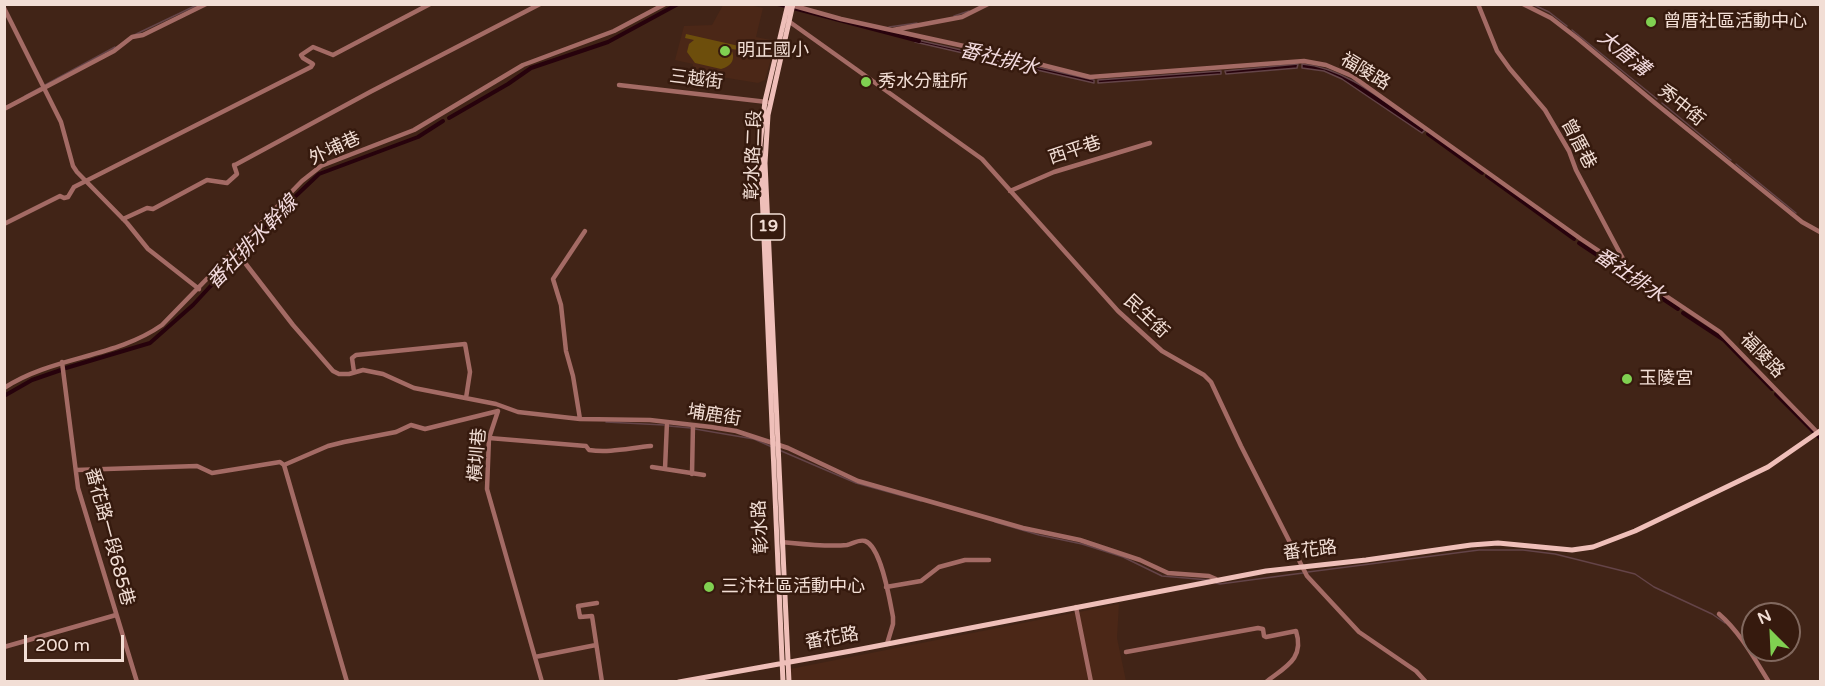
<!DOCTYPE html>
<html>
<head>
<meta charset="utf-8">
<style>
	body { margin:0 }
	#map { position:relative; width:1825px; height:686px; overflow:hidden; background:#412417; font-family:"Varela Round",sans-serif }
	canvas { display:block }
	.frame { position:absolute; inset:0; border:6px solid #f2ded5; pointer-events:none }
	.north { position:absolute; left:1741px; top:602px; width:60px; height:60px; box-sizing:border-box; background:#361a0e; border:2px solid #81685e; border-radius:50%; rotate:336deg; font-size:16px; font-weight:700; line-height:24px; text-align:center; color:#f2ded5 }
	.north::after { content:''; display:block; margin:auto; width:21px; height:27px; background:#80d051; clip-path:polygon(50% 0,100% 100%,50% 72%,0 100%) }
	.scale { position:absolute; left:24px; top:635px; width:100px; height:27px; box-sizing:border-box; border:3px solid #f2ded5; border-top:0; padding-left:8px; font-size:18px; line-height:21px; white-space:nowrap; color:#f2ded5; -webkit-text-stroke:4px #361a0e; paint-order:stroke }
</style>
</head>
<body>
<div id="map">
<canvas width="1825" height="686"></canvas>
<div class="frame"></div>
<div class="north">N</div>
<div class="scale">200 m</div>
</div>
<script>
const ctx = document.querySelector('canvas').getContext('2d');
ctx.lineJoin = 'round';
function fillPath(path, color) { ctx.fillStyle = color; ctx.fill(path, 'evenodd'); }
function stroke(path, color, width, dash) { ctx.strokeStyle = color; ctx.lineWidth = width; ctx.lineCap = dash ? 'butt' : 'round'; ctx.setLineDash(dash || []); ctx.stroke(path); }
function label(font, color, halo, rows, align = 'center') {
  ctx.font = font + ' "Varela Round","Noto Sans TC",sans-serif'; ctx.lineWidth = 5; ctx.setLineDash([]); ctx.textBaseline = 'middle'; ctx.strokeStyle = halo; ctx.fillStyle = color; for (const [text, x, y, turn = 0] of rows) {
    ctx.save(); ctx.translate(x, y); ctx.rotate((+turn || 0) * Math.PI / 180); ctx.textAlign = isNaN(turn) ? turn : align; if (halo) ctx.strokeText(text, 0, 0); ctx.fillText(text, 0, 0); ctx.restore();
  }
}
fillPath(new Path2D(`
	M723,5H749L763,8L756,37L776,41L765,80L758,83L691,72L693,64L675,60L684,26L712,25Z
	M1119,604L1117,638L1126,681L790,682V669Z`), '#4b2717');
fillPath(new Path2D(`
	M686,34L739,46V50L731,49C736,59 732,66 721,69L695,63L687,52L689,44L694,40L685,38Z`), '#6d4e0c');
const water = new Path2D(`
	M917,40L1094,80V83L915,42Z
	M1298,64L1297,68L1226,74L1225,71Z
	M1302,64C1348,68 1388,105 1425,130L1422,133L1342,79L1324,71L1302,68Z
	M1221,71V74L1098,83V80Z`);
fillPath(water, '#27020c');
stroke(water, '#644448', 1.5);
stroke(new Path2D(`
	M1532,4L1549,12L1567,26
	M954,16L969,11
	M889,27L917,23
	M1572,30L1657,99
	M132,36L199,4
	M45,85L115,47
	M25,96L40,88
	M1662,103L1731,160
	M1736,164L1796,213
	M606,422L664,425
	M669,426L691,428
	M695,429L754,439L772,447
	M779,450L856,483L921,501
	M995,522L1039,535L1082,544L1123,557L1162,576L1209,580
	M1308,572L1479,550H1523L1555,554L1635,574L1654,587L1712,614L1725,623
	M1216,583L1220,584L1303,573`), '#644448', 1.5);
stroke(new Path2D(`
	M778,4L919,41
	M449,118L508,84L531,68L608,42L678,4
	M1428,134L1482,173
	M1487,176L1574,239
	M1579,243L1678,309
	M1683,313L1724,340L1772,389
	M66,368L150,343L193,305L281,210L319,174L418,137L443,121
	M1776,394L1814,432
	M4,396L32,380L61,370
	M1818,436L1820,438`), '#27020c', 4);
stroke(new Path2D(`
	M1478,4L1497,51L1510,69L1545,110L1569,151L1576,170L1630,272
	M1523,4L1551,18L1577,38L1655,103L1802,222L1820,232
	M791,5L841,19L991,52L1090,77L1304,61L1326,65L1352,76L1581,239L1720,332L1818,433
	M4,8L61,122L73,166L77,172L127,223L148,249L199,289
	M787,20L982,159L1118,311L1162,351L1204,375L1211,382L1241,446L1307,576L1359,632L1416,671L1426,682
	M893,30L962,17L988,4
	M619,85L767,102
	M4,109L114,51L132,37L143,35L206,4
	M235,165L370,92L540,4
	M1010,191L1054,172L1150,143
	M123,219L147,208L153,209L207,180L227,183L237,174L234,165
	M4,224L60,196L64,198L68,197L74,187L311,67L313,64L303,58L301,55L313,47L333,55L430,4
	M235,250L293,325L333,371L339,374H349L363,370L383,374L414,388L496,404L518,412L580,419L650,420L711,427L736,431L788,448L858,481L1023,528L1080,540L1140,560L1168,573L1209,576L1216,579
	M62,362L78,488L137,682
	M354,372L352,358L356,355L465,344L470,372L466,398
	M4,388C53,356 115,358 162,325L302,181L321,166L414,130L523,65L614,31L665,4
	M580,419L573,376L566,351L561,305L553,279L585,231
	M489,438L586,446L589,450C610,453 629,448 651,446
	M284,465L347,682
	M652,467L704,475
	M665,469L667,422
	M76,470L197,466L212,473L280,462L284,465L328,446L344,442L396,432L411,425L425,429L498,411L489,438L487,489L542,682
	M692,474L693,425
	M782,542C803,544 825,547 847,545C852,544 859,539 865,541C881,546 890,601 893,617V624L887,644
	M886,587L921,581L939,567L965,560H989
	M597,603L578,606L580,617L592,616L602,682
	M1076,607L1091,682
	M1719,614C1740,632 1754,658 1769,682
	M4,647L116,615
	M1126,652L1258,628L1263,629L1264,636L1266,637L1296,631C1305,659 1285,667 1266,682
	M535,657L596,645`), '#a46b65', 4.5);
stroke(new Path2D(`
	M679,682L851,651L1266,571L1366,560L1471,545L1498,543L1572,550L1593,547L1635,531L1768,467L1820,431
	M783,682L760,145L765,101L788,4
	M789,682L765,163L768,115L793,4`), '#efbfb9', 5);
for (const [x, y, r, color] of [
	[1651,22,6,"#80d051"],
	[725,51,6,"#80d051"],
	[866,82,6,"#80d051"],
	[1627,379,6,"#80d051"],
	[709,587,6,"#80d051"]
]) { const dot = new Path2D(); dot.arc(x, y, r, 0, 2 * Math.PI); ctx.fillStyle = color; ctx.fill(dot); stroke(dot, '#361a0e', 2); }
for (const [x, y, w] of [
	[768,227,33]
]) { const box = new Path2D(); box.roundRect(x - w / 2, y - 13, w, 26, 4.5); ctx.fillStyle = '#361a0e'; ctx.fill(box); stroke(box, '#f2ded5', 1.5); }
label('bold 16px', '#f2ded5', null, [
	["19",768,227]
]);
label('18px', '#f2ded5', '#361a0e', [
	["曾厝社區活動中心",1663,22],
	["明正國小",737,51],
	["秀水分駐所",878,82],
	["玉陵宮",1639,379],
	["三汴社區活動中心",721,587]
], 'left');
label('18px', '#f2ded5', '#361a0e', [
	["福陵路",1365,72,31],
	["三越街",696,80,7],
	["秀中街",1681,106,39],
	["曾厝巷",1578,144,62],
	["外埔巷",335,149,-25],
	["西平巷",1075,151,-18],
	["彰水路二段",754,155,-88],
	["民生街",1146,317,43],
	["福陵路",1762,356,46],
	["埔鹿街",714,416,9],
	["橫圳巷",478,455,-85],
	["彰水路",761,527,-93],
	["番花路一段685巷",109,537,75],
	["番花路",1310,551,-7],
	["番花路",832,639,-10]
]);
label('italic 20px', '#f2dade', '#361a0e', [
	["大厝溝",1623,54,39],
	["番社排水",999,60,14],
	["番社排水幹線",253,243,-46],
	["番社排水",1629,276,34]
]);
</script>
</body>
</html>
